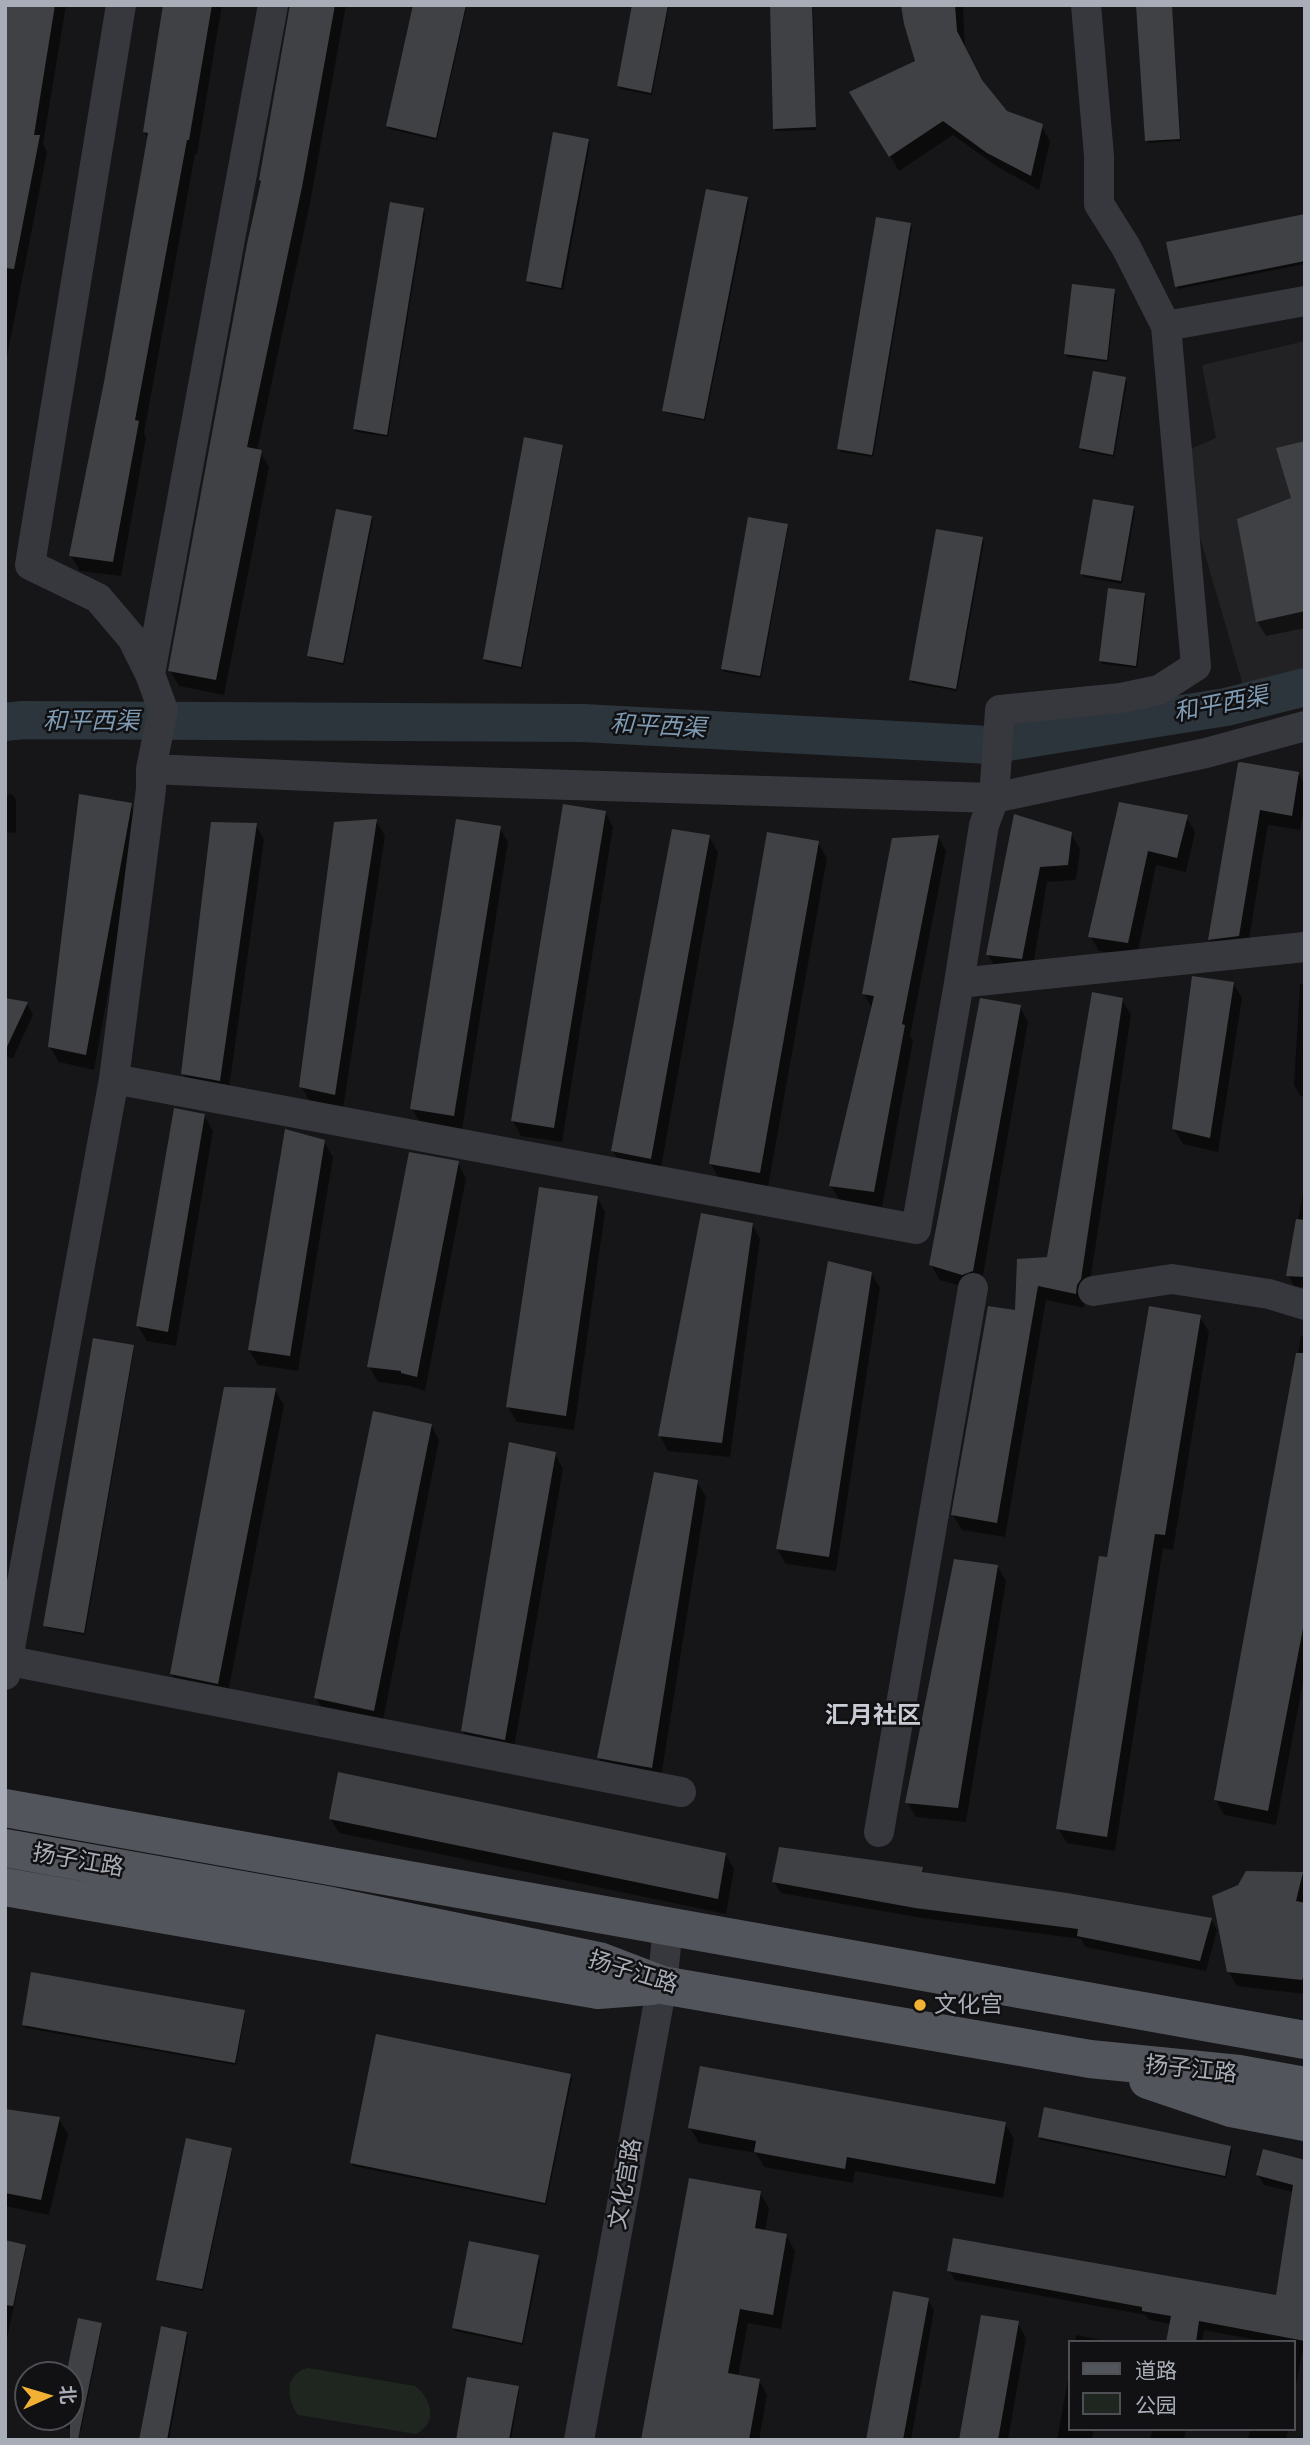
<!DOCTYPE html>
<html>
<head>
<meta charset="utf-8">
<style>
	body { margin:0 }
	#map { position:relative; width:1310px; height:2445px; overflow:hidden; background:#161618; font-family:"Noto Sans","Noto Sans SC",sans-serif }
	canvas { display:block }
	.frame { position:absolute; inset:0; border:7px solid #a8adb8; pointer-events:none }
	.legend { position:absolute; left:1068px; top:2340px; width:228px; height:91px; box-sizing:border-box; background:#111113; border:2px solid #4d4f55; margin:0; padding:9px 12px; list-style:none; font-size:21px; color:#a8adb8 }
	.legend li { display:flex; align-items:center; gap:14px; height:35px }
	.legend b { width:35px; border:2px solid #4d4f55 }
	.north { position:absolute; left:14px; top:2361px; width:70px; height:70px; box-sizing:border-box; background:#111113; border:2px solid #4d4f55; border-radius:50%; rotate:86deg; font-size:19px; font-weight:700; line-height:28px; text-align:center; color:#a8adb8 }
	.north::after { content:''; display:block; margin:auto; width:24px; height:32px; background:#f2b134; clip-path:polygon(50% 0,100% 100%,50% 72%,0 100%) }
</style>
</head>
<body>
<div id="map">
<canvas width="1310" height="2445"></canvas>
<div class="frame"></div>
<ul class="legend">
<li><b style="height:9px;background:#53555c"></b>道路</li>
<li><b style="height:19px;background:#1e261f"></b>公园</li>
</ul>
<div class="north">北</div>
</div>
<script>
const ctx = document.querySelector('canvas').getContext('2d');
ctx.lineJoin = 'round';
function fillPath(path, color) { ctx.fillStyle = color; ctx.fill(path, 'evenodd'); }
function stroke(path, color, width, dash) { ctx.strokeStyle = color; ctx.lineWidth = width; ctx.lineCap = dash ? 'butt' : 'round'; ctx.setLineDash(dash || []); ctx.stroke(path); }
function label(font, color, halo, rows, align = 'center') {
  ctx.font = font + ' "Noto Sans","Noto Sans SC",sans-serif'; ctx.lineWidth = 5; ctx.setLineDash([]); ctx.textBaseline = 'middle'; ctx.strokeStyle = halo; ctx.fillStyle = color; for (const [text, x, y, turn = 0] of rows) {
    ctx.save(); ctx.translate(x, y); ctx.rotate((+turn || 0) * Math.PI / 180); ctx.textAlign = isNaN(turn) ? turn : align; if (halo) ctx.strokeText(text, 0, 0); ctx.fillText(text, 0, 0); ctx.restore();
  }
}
fillPath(new Path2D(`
	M1305,341V677L1245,692L1176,455L1216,438L1202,365Z`), '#222225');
fillPath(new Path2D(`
	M308,2368L415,2386C432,2399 438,2423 416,2434L298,2415C286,2398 284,2374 308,2368Z`), '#1e261f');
fillPath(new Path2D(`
	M5,5H66L43,144L47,152L5,367Z
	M165,5H222L197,154H195L144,433L146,438L121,576L80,571L71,556L106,383L149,141L144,132Z
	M292,5H346L310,203L257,451L260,452L269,467L224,695L179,686L170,671L262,183L260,180Z
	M415,5H467L437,140L389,129L388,126Z
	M633,5L669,6L652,95L620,89L619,86Z
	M771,5H813L816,130L776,131L775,128Z
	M903,5H963L965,48L984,85L1005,113L1041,126L1050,141L1039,190L998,167L953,135L899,171L852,92L917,62Z
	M1138,5H1172L1181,141L1148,143L1147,140Z
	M588,140L590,143L563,290L530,284L528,281Z
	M747,199L749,202L705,421L666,413L664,411Z
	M423,210L425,212L388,437L356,432L354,429Z
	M1305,216V264L1178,289L1177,286Z
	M910,224L912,227L873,457L841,452L839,449Z
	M1114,291L1116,294L1108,362L1067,357L1066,354Z
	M1125,379L1127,382L1114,457L1083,451L1081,448Z
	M1305,443V628L1266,636L1257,621L1293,499Z
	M562,446L563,449L522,669L486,662L484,659Z
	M1133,508L1135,511L1122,584L1084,577L1082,574Z
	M371,517L373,520L344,665L310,658L309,655Z
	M786,526L788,529L761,678L724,672L723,669Z
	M982,539L984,542L957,691L912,683L911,680Z
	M1144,594L1146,597L1137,668L1102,664L1101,661Z
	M1239,765L1298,773L1305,785V800L1300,830L1268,825L1247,951L1218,954L1209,939Z
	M12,794L16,800V833L5,832V795Z
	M130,804L139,820L94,1070L59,1062L50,1047Z
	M1120,804L1186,817L1195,832L1186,872L1156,865L1137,957L1099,951L1090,936Z
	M605,812L613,827L562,1142L521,1136L513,1121Z
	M1015,816L1071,834L1080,849L1076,880L1047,882L1032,973L997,970L988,955Z
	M376,821L385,836L343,1109L310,1102L301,1086Z
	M256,825L264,840L228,1095L192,1089L183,1073Z
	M499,827L508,842L462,1130L421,1124L412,1109Z
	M709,837L718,852L660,1173L622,1166L613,1151Z
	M938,837L946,851L910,1036L913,1041L882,1207L840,1201L831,1186L873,1010L864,994Z
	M818,843L827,858L768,1187L719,1179L711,1164Z
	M1233,983L1242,998L1218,1152L1183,1144L1174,1129Z
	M1300,984H1305V1097L1300,1096L1294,1085Z
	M5,999L27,1004L33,1015L13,1058L5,1057Z
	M1122,1000L1131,1015L1088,1295L1084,1301V1308L1046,1300L1005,1537L962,1530L953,1515L1017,1312L1049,1259Z
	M1020,1007L1028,1022L981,1286L971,1289L940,1280L931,1265Z
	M204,1115L213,1131L176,1346L147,1341L138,1326Z
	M324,1142L333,1157L298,1371L258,1365L249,1350Z
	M458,1163L466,1178L425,1391L410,1386L378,1382L369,1366Z
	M1305,1182V1287L1294,1286L1288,1275Z
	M597,1197L605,1212L574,1430L517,1422L508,1407Z
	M752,1224L760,1239L730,1457L668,1451L660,1436Z
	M871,1273L880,1288L836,1571L786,1564L777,1549Z
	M1200,1317L1209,1332L1173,1550L1163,1548L1115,1851L1067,1843L1058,1828L1108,1559Z
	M1301,1336L1305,1337V1672L1276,1825L1224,1815L1216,1800Z
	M133,1346L134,1349L85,1635L47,1628L45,1625Z
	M275,1390L284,1405L227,1698L181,1689L172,1674Z
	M431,1425L439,1440L382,1725L325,1713L316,1698Z
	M555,1454L563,1469L513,1754L472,1746L463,1731Z
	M697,1482L706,1497L660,1783L607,1772L598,1757Z
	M997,1566L1006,1581L966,1822L916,1817L907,1802Z
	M330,1818L725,1854L734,1869L726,1914L339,1833Z
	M922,1869L925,1874L1211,1919L1217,1930L1206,1971L1085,1947L1081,1939L922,1918L781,1893L774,1882Z
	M1302,1873L1305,1878V1994L1237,1986L1228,1971Z
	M244,2011L245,2014L236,2065L26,2028L24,2025Z
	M570,2075L572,2078L546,2205L353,2166L352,2163Z
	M5,2110L59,2119L68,2134L49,2215L5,2206Z
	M1005,2124L1014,2139L1003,2198L855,2171L853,2183L764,2167L756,2153L699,2143L690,2128Z
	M1040,2137L1230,2147L1232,2150L1226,2178L1041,2140Z
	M231,2149L232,2152L203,2291L160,2282L158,2279Z
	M1305,2161V2349L1303,2348L1294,2396V2342H1266L1204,2330L1202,2342H1168L1171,2324L1149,2320L1146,2315L955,2280L949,2271L1278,2297L1293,2192L1264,2185L1258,2175Z
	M760,2193L769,2208L765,2232L786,2235L795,2251L781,2329L748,2323L738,2377L759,2380L767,2395L759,2440H643Z
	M5,2242L25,2247L26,2249L5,2348Z
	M538,2257L540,2260L523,2345L455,2331L454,2328Z
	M927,2299L934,2310L911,2440H868Z
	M1018,2323L1026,2338L1008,2440H960Z
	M101,2325L102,2328L81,2431L59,2427V2417H70V2375H68Z
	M186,2333L188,2336L169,2440H141Z
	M1076,2335L1102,2340L1103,2342H1075Z
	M1070,2368V2429H1094L1092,2440H1057Z
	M518,2388L519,2391L511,2440H458Z
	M1152,2429H1186L1184,2440H1150Z
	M1250,2429H1288L1286,2440H1248Z`), '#0007');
stroke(new Path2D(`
	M5,722L23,720L583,723L989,745L1226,707L1305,687`), '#2c353c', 38);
fillPath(new Path2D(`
	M5,5H55L34,135H40L14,269L5,268Z
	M163,5H212L189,140H187L135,420L139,421L113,562L69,556L104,382L148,133L143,132Z
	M290,5H335L302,187L247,447L262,450L216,680L168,671L247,244L261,181L259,180Z
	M413,5H466L436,138L386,126Z
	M632,5H668L651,93L617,86Z
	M770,5H812L816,127L773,129Z
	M901,5H955L957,31L982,80L1007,111L1043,124L1031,176L987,153L943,121L889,157L849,92L915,61L904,24Z
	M1136,5H1172L1180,139L1145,141Z
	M553,132L589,139L561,288L526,281Z
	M706,189L748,197L704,419L662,411Z
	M390,202L424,208L387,435L353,429Z
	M1305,214V261L1175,287L1166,242Z
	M876,217L911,223L872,455L837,449Z
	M1072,284L1115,289L1107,360L1064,354Z
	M1093,371L1126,377L1113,455L1079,448Z
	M524,437L563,445L521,667L483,659Z
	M1305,441V611L1256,622L1237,519L1291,498L1276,448Z
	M1093,499L1134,506L1121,581L1080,574Z
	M336,509L372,516L343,663L307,656Z
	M748,517L788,524L760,676L721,669Z
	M936,529L983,537L956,689L909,680Z
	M1108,588L1145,593L1136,666L1099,661Z
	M1240,762L1299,772L1292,816L1260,810L1239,936L1208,940L1238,763Z
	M79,794L132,803L86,1055L48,1047Z
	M1119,802L1188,815L1177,858L1148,851L1128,943L1088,937Z
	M563,804L606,811L554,1128L511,1121Z
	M1014,814L1072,832L1068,865L1040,867L1022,959L986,955Z
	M377,819L335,1095L299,1087L334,822Z
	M456,819L501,826L454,1116L410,1109Z
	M211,822L257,823L220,1081L181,1074Z
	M672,829L710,835L651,1159L611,1151Z
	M767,832L819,841L760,1173L709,1164Z
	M939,835L902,1024L905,1025L874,1192L829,1186L874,996L862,994L892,838Z
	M1192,976L1234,982L1210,1138L1172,1129Z
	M1092,992L1123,998L1081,1279L1077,1285L1076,1294L1038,1286L997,1523L951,1515L988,1306L1015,1310L1017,1259L1047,1257Z
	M5,998L28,1002L5,1051Z
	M980,998L1021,1005L973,1271L962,1275L929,1265Z
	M174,1108L205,1114L168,1332L136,1326Z
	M285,1129L325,1140L290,1356L248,1350Z
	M409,1152L459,1161L417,1377L401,1373V1371L367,1367Z
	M539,1187L598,1196L566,1416L506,1407Z
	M701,1213L753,1223L722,1443L658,1436Z
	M1296,1219L1305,1220V1277L1286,1276Z
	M828,1261L872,1272L829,1557L776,1549Z
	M1149,1306L1201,1315L1165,1535L1155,1534L1107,1837L1056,1829L1099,1556L1107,1557Z
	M93,1338L134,1345L84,1633L43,1626Z
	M1296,1353H1305V1618L1268,1811L1214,1800Z
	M224,1387L276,1388L218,1684L170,1674Z
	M373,1411L432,1424L374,1711L314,1698Z
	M509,1442L556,1452L505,1740L461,1731Z
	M654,1472L698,1480L652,1768L597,1758Z
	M954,1559L998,1565L958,1808L905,1803Z
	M338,1772L726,1853L718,1899L329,1819Z
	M779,1847L923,1867L922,1872L1067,1893L1212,1918L1200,1961L1077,1936L1078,1929L915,1908L772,1882Z
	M1246,1871L1303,1872L1296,1901L1305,1903V1972L1302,1980L1227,1972L1212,1896L1238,1885Z
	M31,1972L245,2010L235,2063L22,2025Z
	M376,2034L571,2074L545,2203L350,2163Z
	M700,2066L1006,2122L995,2184L847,2157L845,2169L754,2152L756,2141L688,2128Z
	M1044,2107L1231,2146L1225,2176L1038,2137Z
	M5,2109L60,2117L41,2200L5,2193Z
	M186,2138L232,2148L202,2289L156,2280Z
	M1263,2149L1305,2160V2341L1199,2321L1196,2342H1166L1171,2316L1142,2311V2307L947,2271L953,2238L1276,2295L1293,2185L1256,2175Z
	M689,2178L761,2191L755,2228L787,2234L773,2315L740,2309L728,2373L760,2379L749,2440H641Z
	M5,2240L26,2245L13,2306L5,2305Z
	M469,2241L539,2255L522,2343L452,2328Z
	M893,2291L929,2298L903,2440H866Z
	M981,2315L1019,2321L998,2440H959Z
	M78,2318L102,2323L78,2439L70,2438V2375H66Z
	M161,2326L187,2332L167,2440H139Z
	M467,2377L519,2386L509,2440H456Z`), '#404145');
stroke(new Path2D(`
	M1166,326L1305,301
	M150,674L273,5
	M151,769L376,779L994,798L1206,753L1305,726
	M959,983L1305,947
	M114,1079L916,1229L959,983L984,825L994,798L1000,710L1121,698L1159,690L1196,666L1166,326L1126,247L1099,204V156L1086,5
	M1093,1291L1172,1279L1269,1294L1305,1305
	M5,1660L681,1792
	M5,1675L114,1079L151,789V769L163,710L150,674L132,638L98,598L30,565L121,5
	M879,1832L973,1288
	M579,2440L662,1985L668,1927`), '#37383d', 30);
stroke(new Path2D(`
	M5,1808L1305,2040
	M5,1848L332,1906L599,1961L662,1985L1090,2059L1239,2074L1305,2086
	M5,1887L598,1990L652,1986
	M1148,2080L1231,2108L1305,2122`), '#53555c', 38);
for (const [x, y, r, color] of [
	[920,2005,7,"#f2b134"]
]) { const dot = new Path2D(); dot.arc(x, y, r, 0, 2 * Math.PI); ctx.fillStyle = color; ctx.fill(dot); stroke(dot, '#111113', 2.5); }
label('23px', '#a8adb8', '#111113', [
	["扬子江路",78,1861,10],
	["扬子江路",633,1973,17],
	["扬子江路",1191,2070,6],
	["文化宫路",626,2184,-80]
]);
label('23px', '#a8adb8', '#111113', [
	["文化宫",934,2005]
], 'left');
label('italic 24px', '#7f9bb3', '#111113', [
	["和平西渠",1221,705,-11],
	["和平西渠",91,722],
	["和平西渠",658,727,3]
]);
label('bold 24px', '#c9ccd4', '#111113', [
	["汇月社区",873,1716]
]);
</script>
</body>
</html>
